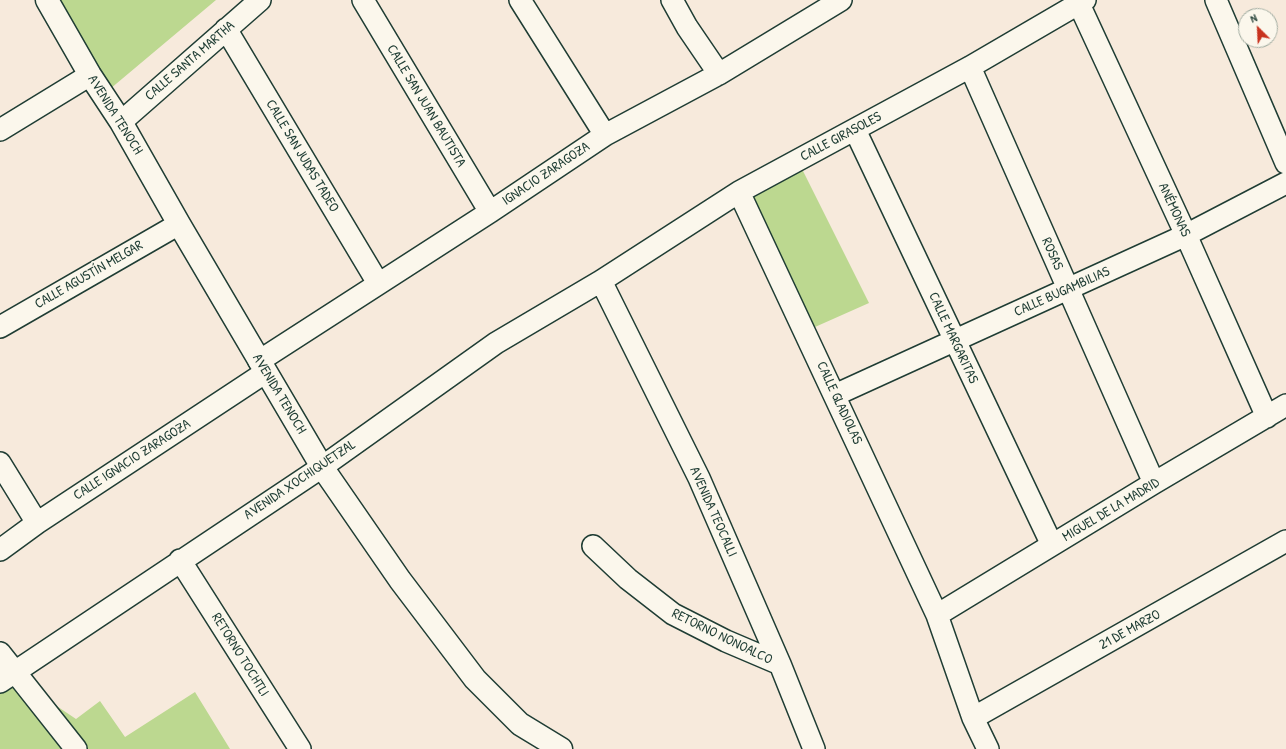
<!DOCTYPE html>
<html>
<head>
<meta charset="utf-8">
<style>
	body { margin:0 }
	#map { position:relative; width:1286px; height:749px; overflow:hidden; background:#f7eadc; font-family:"Patrick Hand",sans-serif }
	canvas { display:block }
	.north { position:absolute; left:1238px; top:8px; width:40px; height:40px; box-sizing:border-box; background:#fbf7ec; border:1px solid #a3ada2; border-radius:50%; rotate:336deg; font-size:11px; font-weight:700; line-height:16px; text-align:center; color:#1f3d34 }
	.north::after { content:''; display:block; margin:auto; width:14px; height:18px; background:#c8321e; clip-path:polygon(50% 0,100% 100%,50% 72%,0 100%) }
</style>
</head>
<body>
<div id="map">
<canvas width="1286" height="749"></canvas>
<div class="north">N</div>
</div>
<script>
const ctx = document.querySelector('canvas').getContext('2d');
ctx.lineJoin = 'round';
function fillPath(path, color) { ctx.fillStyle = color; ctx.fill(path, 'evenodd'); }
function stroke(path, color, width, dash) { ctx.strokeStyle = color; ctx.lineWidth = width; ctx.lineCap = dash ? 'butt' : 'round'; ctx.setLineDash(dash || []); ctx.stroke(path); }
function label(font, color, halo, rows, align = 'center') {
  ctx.font = font + ' "Patrick Hand",sans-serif'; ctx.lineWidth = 3.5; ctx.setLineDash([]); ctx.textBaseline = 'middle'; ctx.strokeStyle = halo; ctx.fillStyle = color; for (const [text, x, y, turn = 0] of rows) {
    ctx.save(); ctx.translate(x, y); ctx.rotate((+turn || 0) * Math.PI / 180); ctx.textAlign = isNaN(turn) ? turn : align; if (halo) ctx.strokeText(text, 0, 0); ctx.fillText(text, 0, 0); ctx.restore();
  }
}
fillPath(new Path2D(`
	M60,0H216L110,89Z
	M799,163L869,303L806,331L742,194Z
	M12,676L76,719L100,701L125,737L195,692L230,749H0V684Z`), '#bcd890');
const street = new Path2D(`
	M363,0L490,212
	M520,0L605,135
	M672,0L687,27L719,74
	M1216,0L1286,163
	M1079,4L1186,235L1267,417
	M226,29L378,283
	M970,67L1154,483
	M121,122L260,0
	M0,130L90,75
	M855,130L1052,545
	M739,192L937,615L973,718L988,749
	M601,281L699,478L780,664L814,749
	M0,327L179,224
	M259,361L490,212L605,135L719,74L841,0
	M835,395L1186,235L1286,183
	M0,463L37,523
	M593,546L628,579L673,614L726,641L780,664
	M0,550L37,523L266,372
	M180,560L300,749
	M937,615L1154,483L1286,405
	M0,653L76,749
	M0,682L322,467L496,343L601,281L739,192L970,67L1085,0
	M973,718L1286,541`);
const secondary = new Path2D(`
	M47,0L90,75L121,122L179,224L322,467L400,580L475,679L520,724L561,749`);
stroke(street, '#1f3d34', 24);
stroke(secondary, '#1f3d34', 25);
stroke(street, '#fbf7ec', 21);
stroke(secondary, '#fbf7ec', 22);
label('14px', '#1f3d34', '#fbf7ec', [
	["CALLE SANTA MARTHA",190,61,-41],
	["CALLE SAN JUAN BAUTISTA",426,106,59],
	["AVENIDA TENOCH",115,115,58],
	["CALLE GIRASOLES",841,137,-28],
	["CALLE SAN JUDAS TADEO",302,156,59],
	["IGNACIO ZARAGOZA",546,174,-34],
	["ANÉMONAS",1174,210,65],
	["ROSAS",1052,254,66],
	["CALLE AGUSTÍN MELGAR",89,275,-30],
	["CALLE BUGAMBILIAS",1062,292,-24],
	["CALLE MARGARITAS",953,338,65],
	["AVENIDA TENOCH",279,394,59],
	["CALLE GLADIOLAS",839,403,65],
	["CALLE IGNACIO ZARAGOZA",132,460,-33],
	["AVENIDA XOCHIQUETZAL",300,480,-34],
	["MIGUEL DE LA MADRID",1111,510,-31],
	["AVENIDA TEOCALLI",713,512,66],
	["21 DE MARZO",1130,630,-29],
	["RETORNO NONOALCO",722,637,26],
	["RETORNO TOCHTLI",240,655,58]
]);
</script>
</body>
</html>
